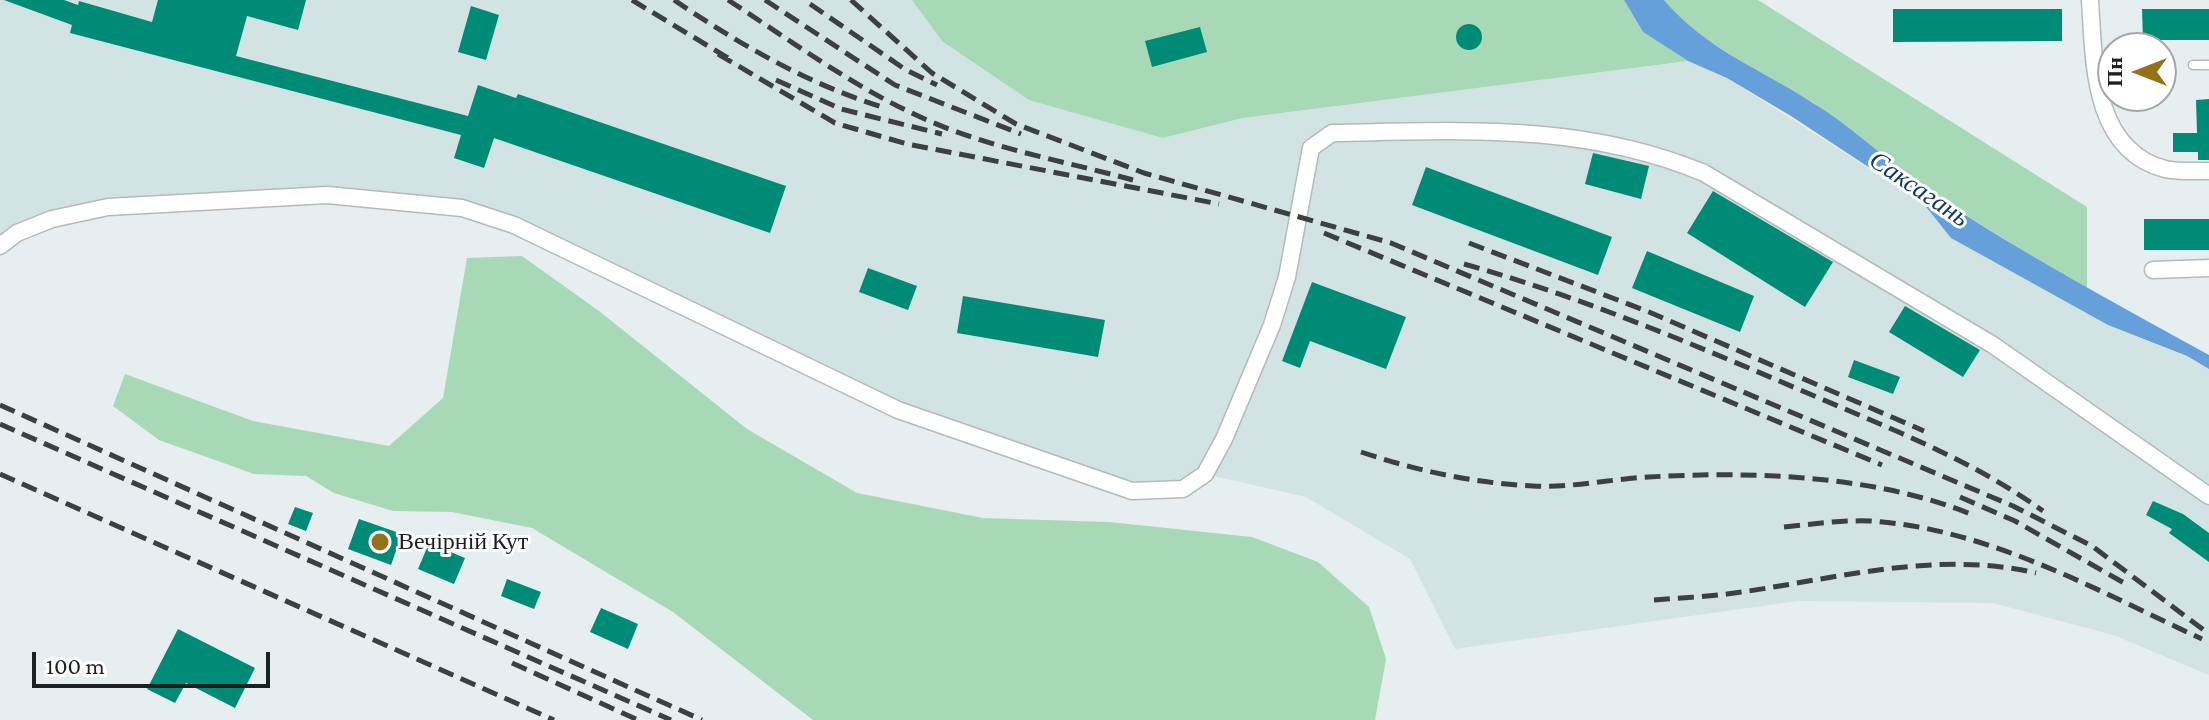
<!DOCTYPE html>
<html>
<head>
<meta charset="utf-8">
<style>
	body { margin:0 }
	#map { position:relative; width:2209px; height:720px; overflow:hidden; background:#e7eeef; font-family:"Crimson Pro",serif }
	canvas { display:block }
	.north { position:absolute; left:2097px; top:32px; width:80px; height:80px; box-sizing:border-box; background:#fff; border:2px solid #a5a6a6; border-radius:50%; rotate:270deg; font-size:22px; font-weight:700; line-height:32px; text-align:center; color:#1d2020 }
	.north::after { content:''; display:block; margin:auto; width:28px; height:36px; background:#97701a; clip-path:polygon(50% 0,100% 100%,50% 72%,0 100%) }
	.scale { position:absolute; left:32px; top:652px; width:238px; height:36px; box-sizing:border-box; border:4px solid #1d2020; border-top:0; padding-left:10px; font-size:24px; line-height:28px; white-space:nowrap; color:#1d2020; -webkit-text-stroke:6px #fff; paint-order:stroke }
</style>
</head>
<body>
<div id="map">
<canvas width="2209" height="720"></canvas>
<div class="north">Пн</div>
<div class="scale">100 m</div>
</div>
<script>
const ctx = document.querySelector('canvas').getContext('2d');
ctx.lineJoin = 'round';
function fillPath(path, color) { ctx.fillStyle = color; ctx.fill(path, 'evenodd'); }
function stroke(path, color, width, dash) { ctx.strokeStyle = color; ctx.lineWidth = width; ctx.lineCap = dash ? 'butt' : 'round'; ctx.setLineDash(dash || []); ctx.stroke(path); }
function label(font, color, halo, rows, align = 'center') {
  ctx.font = font + ' "Crimson Pro",serif'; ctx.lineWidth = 6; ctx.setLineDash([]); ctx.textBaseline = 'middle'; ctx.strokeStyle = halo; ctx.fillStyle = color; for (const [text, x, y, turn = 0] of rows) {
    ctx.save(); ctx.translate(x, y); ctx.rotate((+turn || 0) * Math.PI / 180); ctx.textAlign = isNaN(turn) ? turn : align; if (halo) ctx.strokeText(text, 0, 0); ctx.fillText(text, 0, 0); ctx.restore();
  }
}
fillPath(new Path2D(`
	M0,0H912L942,41L1163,138L1243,118L1688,61L1727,78L1923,203L1951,238L2108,325L2187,357L2209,369V675L2113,635L1993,603L1798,601L1455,649L1410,559L1306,497L1205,474L1161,492L898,410L514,225L400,201L108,207L0,246Z`), '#d2e3e4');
fillPath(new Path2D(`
	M912,0H1624L1643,32L1688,61L1243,118L1163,138L1029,100L942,41Z
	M1664,0H1758L2087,207V291L1931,193L1814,103L1770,80L1686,26Z
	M522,256L599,311L747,429L857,493L983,518L1109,522L1252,537L1318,562L1369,607L1386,659L1375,720H813L673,612L532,528L452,512L393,511L334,493L306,476L254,474L159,440L113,406L125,374L253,421L389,446L443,398L467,258Z`), '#a8d9b6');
fillPath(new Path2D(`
	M1624,0H1664C1704,48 1762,70 1813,103C1856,129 1893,167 1935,195C2024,255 2115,303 2209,355V369L2187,356L2108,325L1951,238L1923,203L1791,116L1727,78L1688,61L1643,32Z`), '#66a0da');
fillPath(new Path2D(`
	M4,0H64L78,5L79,1L152,22L158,0H306L298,30L247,16L236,56L468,116L478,85L516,98L518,94L786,186L770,233L494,138L484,168L454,158L461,135L70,33L72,25Z
	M471,6L499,15L486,60L458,52Z
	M1893,9H2062V41L1893,42Z
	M2142,9H2209V40H2143Z
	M1456 37a13 13 0 1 1 26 0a13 13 0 1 1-26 0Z
	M1200,27L1207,52L1152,67L1145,41Z
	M2209,99V160H2198V152H2173V133H2197L2196,100Z
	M1593,153L1649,166L1641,199L1585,184Z
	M1426,167L1612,237L1598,275L1412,205Z
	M1713,191L1833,262L1805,307L1687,233Z
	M2144,219H2209V250H2144Z
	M1647,251L1754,296L1740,332L1632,288Z
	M868,268L917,286L908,310L859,292Z
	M1312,282L1406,317L1386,369L1310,341L1300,368L1282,361Z
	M963,296L1105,320L1098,357L957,333Z
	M1905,306L1980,350L1963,377L1889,332Z
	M1854,360L1900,377L1893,394L1848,377Z
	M2153,501L2183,514L2209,533V562L2169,533L2172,529L2146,515Z
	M295,507L313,513L306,531L288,524Z
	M359,519L402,534L391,565L348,549Z
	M429,543L465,558L454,584L418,569Z
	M507,579L541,592L534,609L501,596Z
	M601,608L638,624L628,649L590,632Z
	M178,629L255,668L235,708L186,683L175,703L147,689Z`), '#008b77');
const lane = new Path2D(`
	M2193,65H2209`);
const street = new Path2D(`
	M2090,0C2094,61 2092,150 2165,169C2178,172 2195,171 2209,171
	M0,246L17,233L52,219L108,207L327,195L462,208L514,225L898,410L1132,491L1183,489L1205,474L1224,439L1272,325L1287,277L1311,148L1332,133C1461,131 1582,122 1704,173L1993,345L2209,496
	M2153,270L2209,268`);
stroke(lane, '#b4babb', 11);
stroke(street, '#b4babb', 19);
stroke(lane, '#fff', 8);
stroke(street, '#fff', 16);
stroke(new Path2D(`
	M632,0L728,58
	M674,0C739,44 808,84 882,107
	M728,0C793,42 856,89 927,120C993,149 1064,161 1133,180
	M765,0L895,85L1021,134
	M851,0L932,73L1016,124L1144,173L1391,243L2013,506L2092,546L2209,634
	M810,4L906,70L937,85
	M718,54L835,123L907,144L1219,204
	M776,80L841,109L942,134
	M1324,233L1882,465
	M1469,243L1649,312L1924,431
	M1464,264C1581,297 1693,344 1805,392C1886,427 1971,459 2043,511
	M0,405L702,720
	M0,424L671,720
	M1361,452C1418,471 1473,483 1533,486C1571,488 1611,479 1649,477C1752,471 1876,475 1973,515
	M0,474L554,720
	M1960,497L2015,521L2126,584
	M1784,527C1813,524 1841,520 1870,521C1987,528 2098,591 2202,639
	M1654,600C1678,598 1703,597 1727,594C1829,581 1933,549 2036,573
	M512,663L638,720`), '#3d4041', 5, [16, 8]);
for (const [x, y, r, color] of [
	[380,542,10,"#97701a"]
]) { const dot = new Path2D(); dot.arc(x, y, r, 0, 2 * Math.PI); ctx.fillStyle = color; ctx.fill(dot); stroke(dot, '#fff', 3); }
label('24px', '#1d2020', '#fff', [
	["Вечірній Кут",398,542]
], 'left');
label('italic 26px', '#0f395f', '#fff', [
	["Саксагань",1919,189,34]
]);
</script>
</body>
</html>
